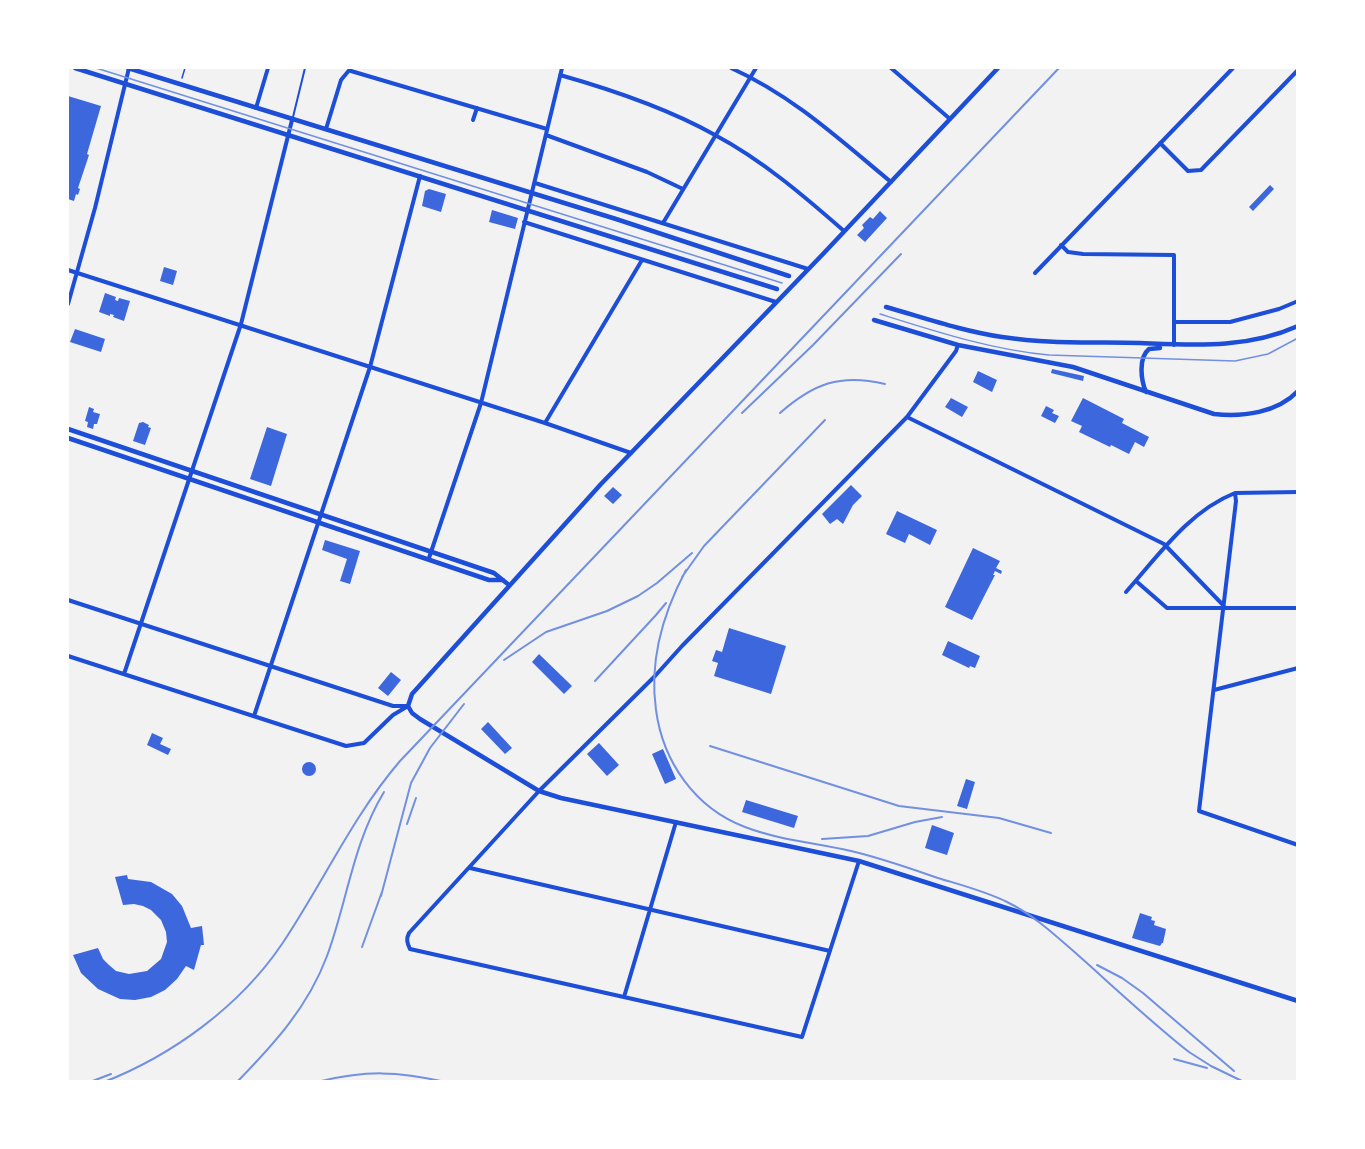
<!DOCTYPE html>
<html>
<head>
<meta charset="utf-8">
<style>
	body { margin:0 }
	#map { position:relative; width:1365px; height:1149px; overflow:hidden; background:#f2f2f2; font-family:"Times New Roman",serif }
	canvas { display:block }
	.frame { position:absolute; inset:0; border:69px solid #fff; pointer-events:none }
</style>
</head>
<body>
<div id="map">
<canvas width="1365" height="1149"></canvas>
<div class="frame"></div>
</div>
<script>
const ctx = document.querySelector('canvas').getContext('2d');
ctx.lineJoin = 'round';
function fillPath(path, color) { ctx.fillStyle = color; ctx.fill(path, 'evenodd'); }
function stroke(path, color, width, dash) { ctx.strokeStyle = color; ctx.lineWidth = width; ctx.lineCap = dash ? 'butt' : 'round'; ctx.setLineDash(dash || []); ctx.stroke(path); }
fillPath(new Path2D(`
	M68,96L101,106L87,154L89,155L78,188L80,189L78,195L76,194L74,201L68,199Z
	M1270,185L1274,189L1253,211L1249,207Z
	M429,189L446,194L441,212L422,206L425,191Z
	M492,210L518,218L515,229L489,222Z
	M880,211L887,218L865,242L857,235L864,228L862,225L870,217L873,219Z
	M164,267L177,271L173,285L160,281Z
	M105,293L116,297L115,300L118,301L119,298L130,301L124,321L113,317L114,315L110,314V316L99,312Z
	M75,329L105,339L101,352L70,342Z
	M1052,369L1084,376L1083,381L1051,373Z
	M978,371L997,380L992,392L973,382Z
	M951,398L968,407L962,417L945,407Z
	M1083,398L1124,419L1122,423L1149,437L1144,447L1135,442L1129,454L1111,445L1110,447L1079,432L1082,426L1071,421Z
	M1046,406L1054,410L1052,413L1059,416L1055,423L1041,416Z
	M89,407L94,409L93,412L100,414L97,424H94L93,429L87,427L88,422L85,421Z
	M143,422L149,425L148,427L151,428L145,445L133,441L139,423Z
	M267,427L287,434L271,486L250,479Z
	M851,485L862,496L853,505L843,524L837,519L830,524L822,514Z
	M613,487L622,495L613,504L604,496Z
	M897,511L937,530L930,545L909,534L905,543L886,534Z
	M325,540L360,551L350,584L340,581L347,559L322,550Z
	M973,548L1000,561L996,568L1002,571L1001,574L995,571L993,575H995L972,620L945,607Z
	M729,628L786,646L771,694L714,676L718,663L712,661L716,650L722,652Z
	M948,641L980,656L975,668L970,666L969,668L942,655Z
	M539,654L572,686L564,694L532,662Z
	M391,672L401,680L388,696L378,688Z
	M488,722L512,748L505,754L481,729Z
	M152,733L163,738L160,744L171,749L168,755L147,745Z
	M599,743L619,765L607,776L587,754Z
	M663,749L676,779L665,784L652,754Z
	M302 769a7 7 0 1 1 14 0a7 7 0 1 1-14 0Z
	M966,779L975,782L967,809L957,806Z
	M746,800L798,816L794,828L742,812Z
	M932,825L954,833L947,855L925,848Z
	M127,875L128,879L151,882L172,894L182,906L191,928L202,926L204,945H201L194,970L186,966L177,979L165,990L151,997L135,1000L120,999L98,989L81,973L73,955L98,948L103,959L109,965L116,971L129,974L147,971L161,959L167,942L166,932L161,920L151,910L143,906L134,904L123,905L115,877Z
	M1140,913L1152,917L1151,920L1155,921L1154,925L1166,929L1163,943H1162L1160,946L1132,938Z`), '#3d67dc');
stroke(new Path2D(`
	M182,78L185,68`), '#1d4ed8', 1.5);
stroke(new Path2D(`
	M293,117L305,68`), '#1d4ed8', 2);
stroke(new Path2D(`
	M731,68C793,96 839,139 891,182
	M891,68L950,119
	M351,71L547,129
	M560,75C613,90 667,108 715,135C762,160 804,196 844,231
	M256,108L268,68
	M473,120L477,108
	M326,129L341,80L351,68
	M546,135L647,172L683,189
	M1160,143L1188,171L1201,170L1298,70
	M535,183L808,269
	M524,222L776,302
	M663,223L756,68
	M1061,245L1068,252L1083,254L1174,255V345
	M68,270L545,423L631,453
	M1035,273L1233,68
	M68,304L95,208L129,68
	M1174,322H1230L1279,309L1298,301
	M907,417L1164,544L1224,606
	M545,423L642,260
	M1235,493L1298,492
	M429,558L481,403L562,68
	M1136,581L1167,608H1298
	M1126,592C1158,556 1189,511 1235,493L1236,501L1199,811L1298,845
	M68,600L393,706H407
	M68,656L346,746L364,743L393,715L408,706
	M124,674L241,324L292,120
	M1214,690L1298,668
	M254,716L370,367L420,176
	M859,861L802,1037L410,949C407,943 406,939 409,933L539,791L655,676L682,646L907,417L956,351L958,345
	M470,868L830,951
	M624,997L676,822`), '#1d4ed8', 4);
stroke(new Path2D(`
	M998,68L823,254L601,484L412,694L408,706L412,713L420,719L539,791L561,798L859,861L1298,1001
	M68,429L494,573L509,585
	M68,438L489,580H503`), '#1d4ed8', 4.5);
stroke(new Path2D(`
	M75,68L777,289
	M128,68L616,219L789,276
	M886,307C925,318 962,331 1002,337C1047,344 1094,342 1140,343C1194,345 1247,349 1298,326
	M874,320L958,345L1073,367L1214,414C1243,417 1277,413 1298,391
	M1146,392C1141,380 1138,358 1149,349L1160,348`), '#1d4ed8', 4.5);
stroke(new Path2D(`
	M96,68L782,283
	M880,314C934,331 992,350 1049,355L1235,361L1268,354L1298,338`), '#7290e2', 1.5);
stroke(new Path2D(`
	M742,413L813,345L901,254
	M780,413C813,384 840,373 885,384
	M686,570C663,613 649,661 656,710C663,762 695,808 745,827C779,840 816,843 851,851C881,858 909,868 938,878C961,885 985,891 1007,902C1034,915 1056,936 1079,956C1115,988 1151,1022 1189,1052L1211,1066L1244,1082
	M682,577L704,546L825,420
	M504,660L546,632L607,611L638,596L657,583L692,553
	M595,681L656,615L666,603
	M710,746L899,806L999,818L1051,833
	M407,824L416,798
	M822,839L868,836L915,822L942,817
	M381,896L411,783L430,748L464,704
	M362,947L383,889
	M1097,965L1122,978L1143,993L1234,1071
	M1174,1059L1207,1068
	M90,1082L111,1074
	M104,1082C173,1055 240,1006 282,944C323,883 352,817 400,761L1059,68
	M237,1082C274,1044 308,1007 327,956C347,902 353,843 384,792
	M317,1082C366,1070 397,1071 446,1082`), '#7290e2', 2);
</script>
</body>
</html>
